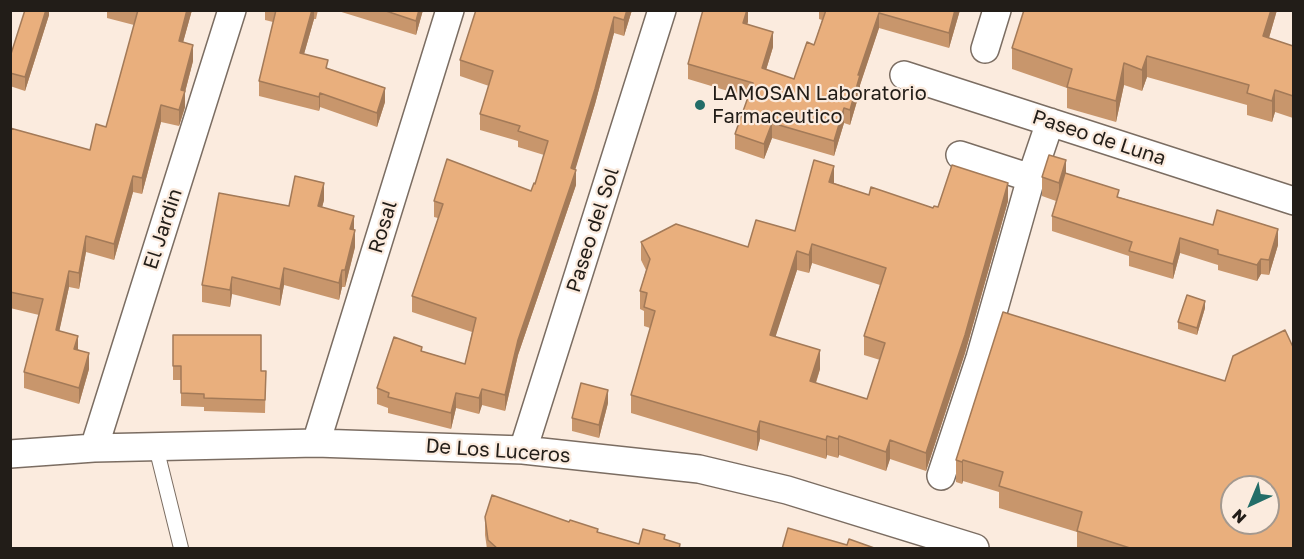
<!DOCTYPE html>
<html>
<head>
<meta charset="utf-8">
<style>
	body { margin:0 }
	#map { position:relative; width:1304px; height:559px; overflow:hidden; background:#fbebde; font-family:"Golos Text",sans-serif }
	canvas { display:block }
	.frame { position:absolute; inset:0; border:12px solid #221d18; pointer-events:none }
	.north { position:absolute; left:1220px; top:475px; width:60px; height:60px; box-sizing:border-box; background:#fbebde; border:2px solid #a4998f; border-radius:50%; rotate:224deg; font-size:16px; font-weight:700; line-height:24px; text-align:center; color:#221d18 }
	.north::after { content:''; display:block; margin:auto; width:21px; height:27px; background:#236d68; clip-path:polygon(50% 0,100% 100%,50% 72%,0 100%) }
</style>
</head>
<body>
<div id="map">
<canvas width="1304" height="559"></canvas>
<div class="frame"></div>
<div class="north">N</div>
</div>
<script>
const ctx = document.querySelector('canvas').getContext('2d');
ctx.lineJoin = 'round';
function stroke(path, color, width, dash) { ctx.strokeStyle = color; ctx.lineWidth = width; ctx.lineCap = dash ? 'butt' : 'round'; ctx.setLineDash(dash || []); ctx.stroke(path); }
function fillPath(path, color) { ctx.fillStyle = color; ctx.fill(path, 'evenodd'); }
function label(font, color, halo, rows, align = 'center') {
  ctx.font = font + ' "Golos Text",sans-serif'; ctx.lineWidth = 4.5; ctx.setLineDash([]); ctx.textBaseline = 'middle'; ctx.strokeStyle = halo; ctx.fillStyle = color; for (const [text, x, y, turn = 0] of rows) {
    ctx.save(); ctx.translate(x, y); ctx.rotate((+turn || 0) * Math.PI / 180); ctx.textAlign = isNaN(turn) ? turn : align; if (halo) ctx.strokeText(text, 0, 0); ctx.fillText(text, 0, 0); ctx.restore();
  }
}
const service = new Path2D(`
	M156,447L181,548`);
const minor = new Path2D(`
	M985,49L997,10
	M904,75L1294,201
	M960,155L1031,178L1050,122
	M316,443L450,10
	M94,448L232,10
	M523,450L662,10
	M10,454L94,448L316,443L523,450L699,469L787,490L975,548
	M941,476L980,358L1031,178`);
stroke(service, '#7b6d62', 16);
stroke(minor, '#7b6d62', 30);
stroke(service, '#fff', 14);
stroke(minor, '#fff', 27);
fillPath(new Path2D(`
	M49,10V15L25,91L10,86V57Z
	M107,10H192L183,42L193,61L185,92V107L179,126L161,122L142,194L133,192L114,260L86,252L79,289L69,287L59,331L78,349L89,369L79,404L24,388V372L39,315L10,308V128L90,150L106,127L134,25L107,18Z
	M265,10H318L316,19H314L304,54L385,102L377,127L320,107L319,111L259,96V81L273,22L265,20Z
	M335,10H423L416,35Z
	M476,10H632L624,36L614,33L595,104L575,169L576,185L518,355L505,411L482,405L479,414L456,408L451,429L388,413V408L377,404V388L422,351L465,364L472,332L412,312V296L438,218L434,217V201L531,191L535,184L544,155L518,147V141L480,130V114L489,86L460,76V60Z
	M748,10L747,24L773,47L766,70L794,79L814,45L822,20L819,19V10H960L949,48L879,28L860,85V91L850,125L844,123L834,156L772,138L764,159L735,149V134L748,97L688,79V64Z
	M1277,10L1269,38L1293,46V118L1275,112L1272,122L1247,115V105L1147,77L1142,91L1124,85L1116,122L1067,108V88L1012,69V48Z
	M1066,173L1119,197L1278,245L1269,275L1261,274L1257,281L1218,270V265L1180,253L1173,279L1129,266V256L1052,231V216L1056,201L1042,196V177Z
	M834,183L869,195L933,208L1008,201L965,353L926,471L890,459L886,471L839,455L838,458L827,455L826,459L760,439L757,451L631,413V395L650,328L644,326V311L640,309V291L646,270L641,260V242L748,247L795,231ZM812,263L880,285L864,336V355L880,360L867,399L816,383L820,369L775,337L797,270L809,273Z
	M324,200L322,207L354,230L355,247L345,287H342L339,300L284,285L280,306L232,294L230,307L202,302V285L289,206Z
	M1205,308L1197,335L1178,329V322Z
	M1003,312L1293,549H1077V532L999,508V492L963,481L962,484L956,482V460Z
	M173,335L261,371H266L265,413L204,411V407L181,406V380H173Z
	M608,403L599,438L572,431V418Z
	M485,517L598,532L639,544L665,539L680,549H487L485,535Z`), '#c8966c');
fillPath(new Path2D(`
	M46,10H49V15L25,91V77Z
	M187,10H192L179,57V41Z
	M312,10H314V19L300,68V53Z
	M419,10H423L416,35V21Z
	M627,10H632L624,36V20Z
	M747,10H748V22L743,38V23Z
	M955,10H960L949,48V33Z
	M1271,10H1277L1263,58V36Z
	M879,13V28L860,85V91L850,125V110L858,75Z
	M614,17V33L595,104L571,184V168Z
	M773,32V47L762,83V68Z
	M193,45V61L185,92V107L179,126V110L181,90Z
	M1147,56V77L1142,91V70Z
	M1124,63V85L1116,122V101Z
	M385,88V102L377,127V113Z
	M1275,90V112L1272,122V101Z
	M320,93V107L319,111V97Z
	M161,105V122L142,194V178Z
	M844,108V123L834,156V141Z
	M772,123V138L764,159V144Z
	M1066,160V179L1059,201V183Z
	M834,166V185L829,182Z
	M576,170V185L518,355L505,411V395L518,340Z
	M133,176V192L114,260V244Z
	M324,183V200L318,223V206Z
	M1008,183V201L965,353L926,471V453Z
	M354,216V233L350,229Z
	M1278,229V245L1269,275V260Z
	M355,230V247L345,287V270Z
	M86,236V252L79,289V273Z
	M1180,238V253L1173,279V264Z
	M812,244V263L809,273V255Z
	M797,251V270L770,354V335Z
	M1261,259V274L1257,281V265Z
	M284,268V285L280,306V289Z
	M342,270V287L339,300V283Z
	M69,271V287L56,346V330Z
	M232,277V294L230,307V290Z
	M1205,301V308L1197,335V328Z
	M78,336V352L74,349Z
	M820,350V369L810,400V381Z
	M89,353V369L79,404V388Z
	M482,389V405L479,414V398Z
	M608,390V403L599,438V425Z
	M456,393V408L451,429V413Z
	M760,421V439L757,451V432Z
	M827,436V455L826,459V440Z
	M839,436V455L838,458V439Z
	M890,440V459L886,471V452Z
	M963,460V481L962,484V462Z`), '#a37a58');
const building = new Path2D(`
	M25,10H46L25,77L10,73V57Z
	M138,10H187L179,41L193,45L181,90L185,91L179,110L161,105L142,178L133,176L114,244L86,236L79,273L69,271L56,330L78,336L74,349L89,353L79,388L24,372L43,299L10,292V128L90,150L96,124L106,127Z
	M276,10H312L300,53L328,60L326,68L385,88L377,113L320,93L319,97L259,81Z
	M383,10H419L416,21Z
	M476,10H627L624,20L614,17L595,89L571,168L576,170L518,340L505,395L482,389L479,398L456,393L451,413L388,397L389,393L377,388L394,337L422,347L421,351L465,364L476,318L412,296L443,204L434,201L447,159L531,191L534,183L535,184L548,141L518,131L520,126L480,114L493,71L460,60Z
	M703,10H747L743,23L773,32L762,68L794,79L807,42L814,45L826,10H955L949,33L879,13L858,75H860L850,110L844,108L834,141L772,123L764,144L735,134L753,83L688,64Z
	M1024,10H1271L1263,36L1293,46V96L1275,90L1272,101L1247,93L1249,85L1147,56L1142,70L1124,63L1116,101L1067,87L1072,69L1012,48Z
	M1049,155L1066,160L1059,183L1042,177Z
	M814,160L834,166L829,182L869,195L871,187L933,208L934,206L938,207L952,165L1008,183L965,335L926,453L890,440L886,452L839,436L838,439L827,436L826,440L760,421L757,432L631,395L655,311L644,307L647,293L640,291L650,259L641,242L676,224L748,247L756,220L795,231ZM812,244L886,268L864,336L885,343L867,399L810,381L820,350L770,335L797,251L809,255Z
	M1065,173L1119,190L1117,197L1213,225L1217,210L1278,229L1269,260L1261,259L1257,265L1218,254V250L1180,238L1173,264L1129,251L1132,242L1052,216Z
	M295,176L324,183L318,206L354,216L350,229L355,230L345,270H342L339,283L284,268L280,289L232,277L230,290L202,285L219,193L289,206Z
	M1187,295L1205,301L1197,328L1178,322Z
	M1003,312L1225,381L1233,356L1285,330L1293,347V549H1133L1077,531L1082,512L999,486L1003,472L963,460L962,462L956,460ZM1232,487H1268V523H1232Z
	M173,335H261V371H266L265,400L204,398V394L181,393V366H173Z
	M581,383L608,390L599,425L572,418Z
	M492,495L569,522L570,520L598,529L597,532L639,544L643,529L665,535L664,539L680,544L679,549H498L488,540L485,517Z
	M788,528L847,545L849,539L877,549H782Z`);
fillPath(building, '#e9af7d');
stroke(building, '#a37a58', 1.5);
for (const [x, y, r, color] of [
	[700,105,6,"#236d68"]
]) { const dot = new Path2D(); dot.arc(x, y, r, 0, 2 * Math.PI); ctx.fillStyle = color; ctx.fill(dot); stroke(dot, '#fbebde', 2); }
label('20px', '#221d18', '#fbebde', [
	["LAMOSAN Laboratorio",712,94],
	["Farmaceutico",712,117]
], 'left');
label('20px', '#221d18', '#fbebde', [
	["Paseo de Luna",1099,138,18],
	["Rosal",383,227,-73],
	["El Jardin",163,229,-72],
	["Paseo del Sol",593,230,-72],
	["De Los Luceros",498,451,4]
]);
</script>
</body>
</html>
